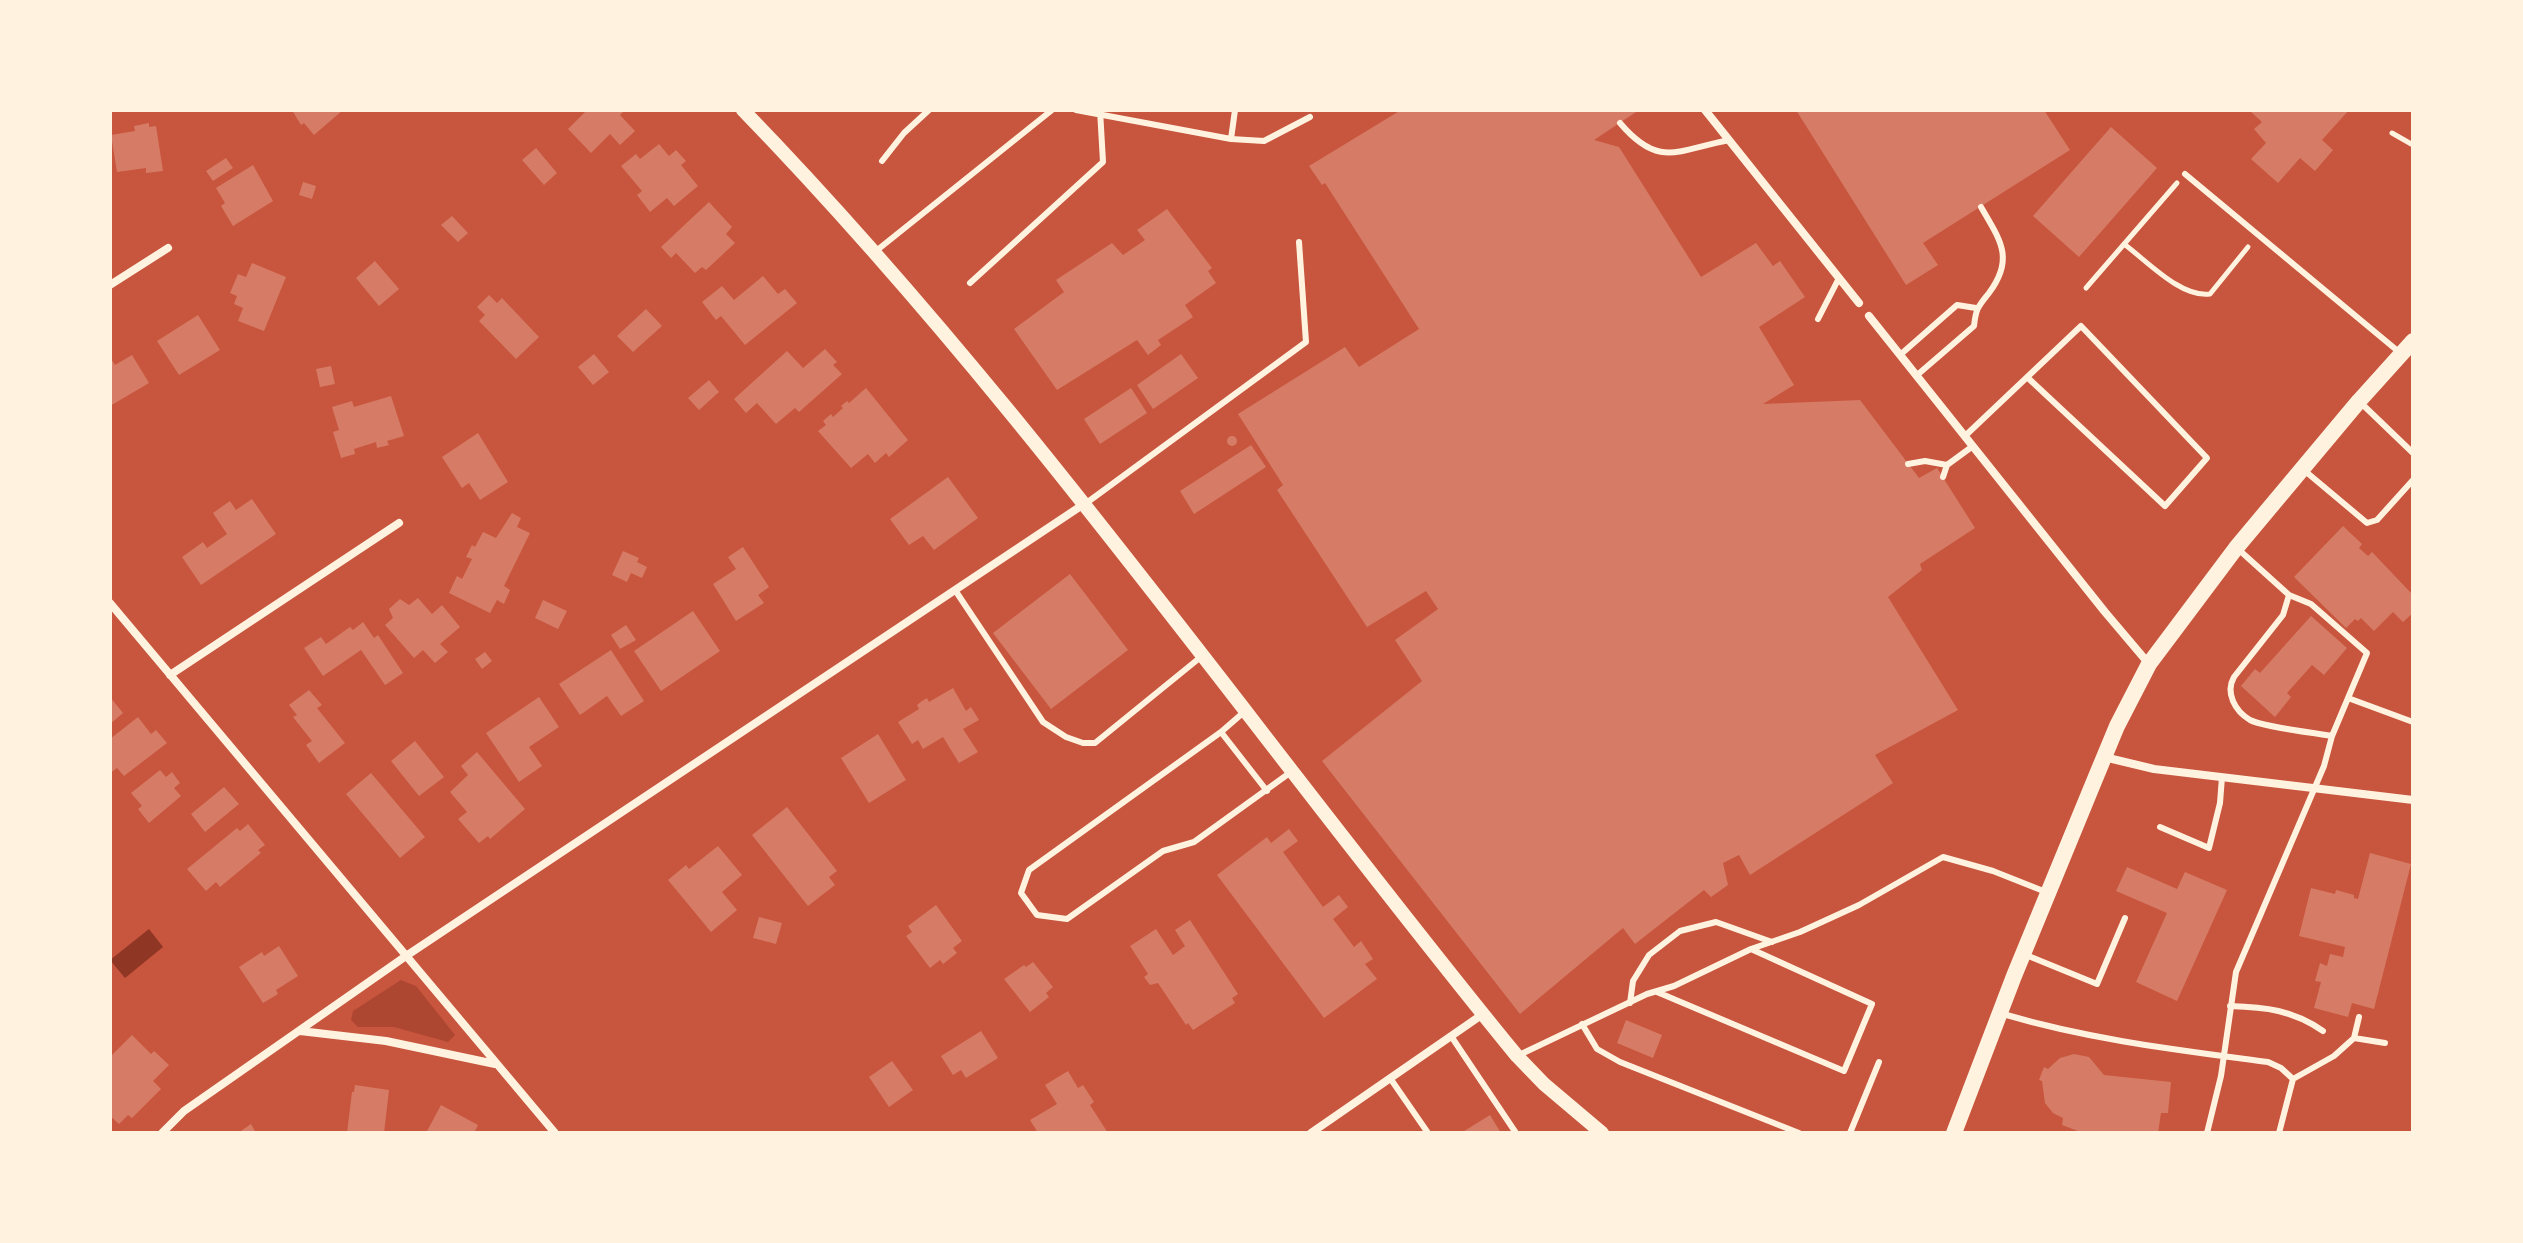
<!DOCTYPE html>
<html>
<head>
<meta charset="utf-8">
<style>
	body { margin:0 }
	#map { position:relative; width:2523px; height:1243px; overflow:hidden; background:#c8553d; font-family:Quicksand,sans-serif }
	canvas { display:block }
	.frame { position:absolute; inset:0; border:112px solid #fff3e0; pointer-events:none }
</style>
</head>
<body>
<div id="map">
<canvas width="2523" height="1243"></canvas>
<div class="frame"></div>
</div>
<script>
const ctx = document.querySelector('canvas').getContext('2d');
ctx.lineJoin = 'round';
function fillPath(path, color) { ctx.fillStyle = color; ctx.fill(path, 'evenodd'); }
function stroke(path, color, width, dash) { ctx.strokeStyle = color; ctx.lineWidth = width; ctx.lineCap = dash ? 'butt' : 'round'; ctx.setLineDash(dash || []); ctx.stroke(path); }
fillPath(new Path2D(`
	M401,980L416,986L455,1035L448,1042L394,1027H358L351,1020L353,1011Z`), '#ae4732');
fillPath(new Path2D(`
	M149,929L163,947L125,978L110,960Z`), '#8f3625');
fillPath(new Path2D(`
	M292,110H343L314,135L304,123L301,125Z
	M587,110H625L620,115L635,131L620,145L610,134L591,153L568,129Z
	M1401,110H1639L1594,140L1619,147L1701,277L1756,243L1773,266L1780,261L1805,297L1759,327L1794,385L1763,404L1860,400L1919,478L1937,468L1975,528L1920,564L1922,570L1888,597L1958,710L1875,755L1893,783L1750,875L1739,855L1723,863L1728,885L1711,897L1704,890L1635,944L1623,928L1520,1014L1322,761L1422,681L1395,640L1438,609L1426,591L1367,627L1277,490L1283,485L1238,414L1345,347L1359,367L1419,329L1325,183L1322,185L1309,166Z
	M1796,110H2044L2070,150L1923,243L1938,265L1906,285Z
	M2249,110H2349L2322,140L2333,150L2315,171L2300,158L2278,183L2251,159L2266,143L2254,129L2262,122Z
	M149,123V127L156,126L163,171L146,173V168L117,172L111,135L135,131L134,126Z
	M2111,127L2157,168L2079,257L2033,216Z
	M659,144L669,156L676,150L686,161L681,165L698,186L674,206L667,198L650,212L637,195L642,191L621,166L636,154L640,159Z
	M536,148L557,173L544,185L522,160Z
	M226,158L233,168L213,181L206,171Z
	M253,165L273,201L233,226L221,206L225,203L216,188Z
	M303,182L316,186L312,199L299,195Z
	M709,202L732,227L726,234L735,243L706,270L702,267L695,273L676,253L671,258L661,247Z
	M1167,209L1212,268L1208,271L1216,283L1185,305L1193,317L1158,340L1161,345L1148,355L1137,340L1057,390L1014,329L1064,292L1056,280L1112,243L1123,255L1145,240L1137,230Z
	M452,216L468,233L458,242L441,225Z
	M375,261L399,289L379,306L356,278Z
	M252,263L286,277L264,331L238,321L243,308L234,304L237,296L230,293L238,274L246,277Z
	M763,276L778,294L785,289L797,303L745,345L721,316L716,320L702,302L722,286L734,300Z
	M489,295L497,303L502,298L539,337L516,359L479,321L485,315L477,307Z
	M646,309L662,326L633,352L617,336Z
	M198,315L220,350L179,375L157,341Z
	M825,349L837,362L833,365L842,374L799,412L795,408L776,424L757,403L746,413L734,399L787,351L803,368Z
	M594,354L609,372L593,385L578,367Z
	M1181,354L1198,378L1153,409L1137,385Z
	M132,355L149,383L110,406V357L115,365Z
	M331,366L335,384L320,387L316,369Z
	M709,380L719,392L699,410L688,398Z
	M866,388L908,440L889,457L886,453L875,463L868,454L851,468L818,431L826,425L823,421L831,414L833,417L843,408L841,406L847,401L849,403Z
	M1131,388L1147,413L1100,444L1084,419Z
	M391,396L404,436L387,441L389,445L377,448L376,442L354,449L355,454L341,458L333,432L339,430L332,407L352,401L354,407Z
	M478,433L508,482L480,500L469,483L462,488L442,457Z
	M1227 441a5 5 0 1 1 10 0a5 5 0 1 1-10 0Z
	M1251,445L1266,467L1194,514L1180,491Z
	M948,477L978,518L934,550L923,536L909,545L890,519Z
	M252,499L276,534L201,585L182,557L203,542L207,548L227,534L213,513L230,501L236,510Z
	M512,513L521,518L517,527L530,533L504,586L510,590L504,604L497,600L490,613L449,593L457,576L462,579L472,559L466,557L472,545L475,547L483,532L496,538Z
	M2343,526L2362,544L2359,548L2368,556L2372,552L2413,595V613L2403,622L2393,612L2374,631L2361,618L2358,621L2355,619L2346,628L2294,577Z
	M743,547L769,587L758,595L764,603L736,621L713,584L736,569L728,557Z
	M623,551L639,558L637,562L647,567L642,578L631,573L627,582L612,575Z
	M1070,574L1128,650L1051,709L993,633Z
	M418,598L432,614L442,605L460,627L440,644L448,652L435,663L423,650L414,658L385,625L393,618L389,609L400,599L409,605Z
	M543,600L567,611L558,629L535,618Z
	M693,611L720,651L661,691L634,651Z
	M2311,616L2347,648L2324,675L2312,665L2287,693L2291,697L2275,717L2241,686L2255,669L2260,673Z
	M363,622L374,638L378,635L403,673L385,685L361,650L323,676L304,648L321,637L326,644L350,627L353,630Z
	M626,625L636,640L620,649L611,635Z
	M611,650L644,701L621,716L607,696L580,715L559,684Z
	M485,652L492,661L482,669L475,659Z
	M953,688L966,711L971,707L979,720L963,729L978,752L959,763L943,737L923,749L918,740L912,744L898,722L919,709L917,705L922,701L927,698L929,702Z
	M309,690L322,705L317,708L345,743L319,763L306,745L312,741L293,717L297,715L289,705Z
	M110,697L123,713L110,724Z
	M539,697L559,727L529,747L542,766L519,782L486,733Z
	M138,717L151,734L156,730L167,743L124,776L117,768L110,773V739Z
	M878,734L906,780L869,803L841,758Z
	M415,741L444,777L419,796L391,761Z
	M477,752L525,809L490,839L488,836L479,843L458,819L467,812L450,792L468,775L461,766Z
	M160,770L166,777L172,772L180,783L174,788L181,796L149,823L138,809L142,806L131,793Z
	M371,773L425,837L400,858L346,794Z
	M224,787L239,804L205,832L191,814Z
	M787,807L837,871L829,877L835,885L808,906L752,835Z
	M248,824L265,845L258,850L261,853L220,887L216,882L206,891L187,869L237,828L240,831Z
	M1289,829L1298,841L1283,852L1323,907L1339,895L1348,907L1333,919L1354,947L1361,941L1373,959L1365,964L1377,979L1324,1018L1217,875L1267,837L1271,843Z
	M718,846L742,875L722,892L737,910L711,932L668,880L686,865L689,869Z
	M2370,853L2411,864L2374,1009L2352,1003L2348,1017L2314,1008L2321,982L2315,981L2320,963L2327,966L2330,954L2343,957L2345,947L2299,936L2311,888L2335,894L2336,890L2340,891L2354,895V898L2358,899Z
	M2127,867L2177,889L2185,872L2227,890L2177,1001L2136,982L2167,913L2116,891Z
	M936,905L962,941L953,948L957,953L943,964L940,960L930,968L906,936L912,932L908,926Z
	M759,917L782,923L776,944L753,938Z
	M1190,920L1238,994L1232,998L1235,1003L1193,1030L1188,1023L1186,1025L1158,983L1150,985L1144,977L1148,974L1130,946L1156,929L1173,955L1185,946L1175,930Z
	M279,946L298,976L276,990L278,994L263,1003L239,967L262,952L264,956Z
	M1033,962L1053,987L1046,993L1049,997L1030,1012L1004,979L1024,965L1026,967Z
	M1626,1020L1662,1035L1653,1058L1617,1043Z
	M981,1031L998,1058L966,1078L961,1070L953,1075L941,1056Z
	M132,1035L151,1054L154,1051L169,1065L153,1081L161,1089L132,1118L128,1115L119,1124L110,1116V1057Z
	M2074,1054L2089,1057L2104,1075L2171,1082L2168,1113H2161L2158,1133H2083L2062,1125L2063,1118L2053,1113L2045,1103L2042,1081L2039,1080L2044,1067L2048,1069L2060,1058Z
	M892,1061L913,1090L889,1107L869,1077Z
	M1068,1071L1078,1088L1083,1085L1094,1102L1090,1105L1108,1133H1038L1030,1120L1057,1104L1045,1085Z
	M355,1085L389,1090L384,1133H347L352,1092H354Z
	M441,1105L478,1125L474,1133H426Z
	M1490,1115L1501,1133H1461Z
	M251,1124L256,1133H238Z`), '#d67c66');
stroke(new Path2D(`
	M2392,133L2413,145
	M2124,244C2147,261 2181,298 2210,294L2248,247
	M2086,288L2177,183`), '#fff3e0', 5);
stroke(new Path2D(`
	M1076,110L1231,139
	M1235,110L1231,139L1264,141L1310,117
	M1620,123C1659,169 1678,150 1729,140
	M882,161L904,133L929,110
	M2185,174L2399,352
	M876,251L1052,110
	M970,283L1103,162L1100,110
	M1818,319L1839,278
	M1900,355L1957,305L1976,308
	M1916,376L1974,326C1976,308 1978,307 1989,293C2015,258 2000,240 1981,207
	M2361,403L2413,453
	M1965,436L2081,326L2207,458L2165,506L2028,378
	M1908,464L1925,461L1947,465
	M2305,471L2367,523L2377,520L2413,480
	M1943,477L1947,465L1973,446
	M1085,504L1306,342L1299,242
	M2238,549L2289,595L2311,604L2367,653L2332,736
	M955,590L1043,722L1066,737L1083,743H1095L1202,656
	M2348,698L2413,722
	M1244,712L1221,732L1029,870L1021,893L1037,915L1067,919L1163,851L1194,842L1291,772
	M1221,732L1267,791
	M2160,827L2209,848L2220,803L2222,777
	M2026,955L2097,984L2125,918
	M1657,992L1844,1071L1872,1004L1751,949
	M1630,1003L1633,981L1649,955L1680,931L1716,922L1772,942
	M2230,1006C2265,1007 2293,1010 2323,1031
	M2003,1014C2091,1040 2178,1050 2268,1062L2281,1068L2293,1079L2334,1056L2354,1038L2385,1043
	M1582,1024L1597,1049L1620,1062L1799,1133
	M1451,1036L1516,1133
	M2354,1038L2359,1017
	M1517,1056L1647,994L1674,986L1751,949L1800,932L1859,905L1943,857L1993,871L2046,892
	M1390,1078L1428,1133
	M1850,1133L1879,1062
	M2207,1133L2221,1076L2236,972L2324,766L2332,736C2315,733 2263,727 2250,720C2235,711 2225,693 2234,677L2283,615L2289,595
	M2279,1133L2293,1079`), '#fff3e0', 6);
stroke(new Path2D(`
	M1705,110L1859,303
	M110,285L168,248
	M1869,316L2105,612L2149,664
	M110,603L555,1133
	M170,675L399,523
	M2104,757L2154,769L2413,800
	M300,1031L386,1041L495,1064
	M162,1133L184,1111L406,956L1084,504
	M1311,1133L1483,1014`), '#fff3e0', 8);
stroke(new Path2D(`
	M743,110C1027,403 1259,741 1517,1056L1544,1084L1602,1133`), '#fff3e0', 14);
stroke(new Path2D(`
	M1954,1133L2014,976L2095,779L2117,726L2149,664L2236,548L2359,401L2413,341`), '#fff3e0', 16);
</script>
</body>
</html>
